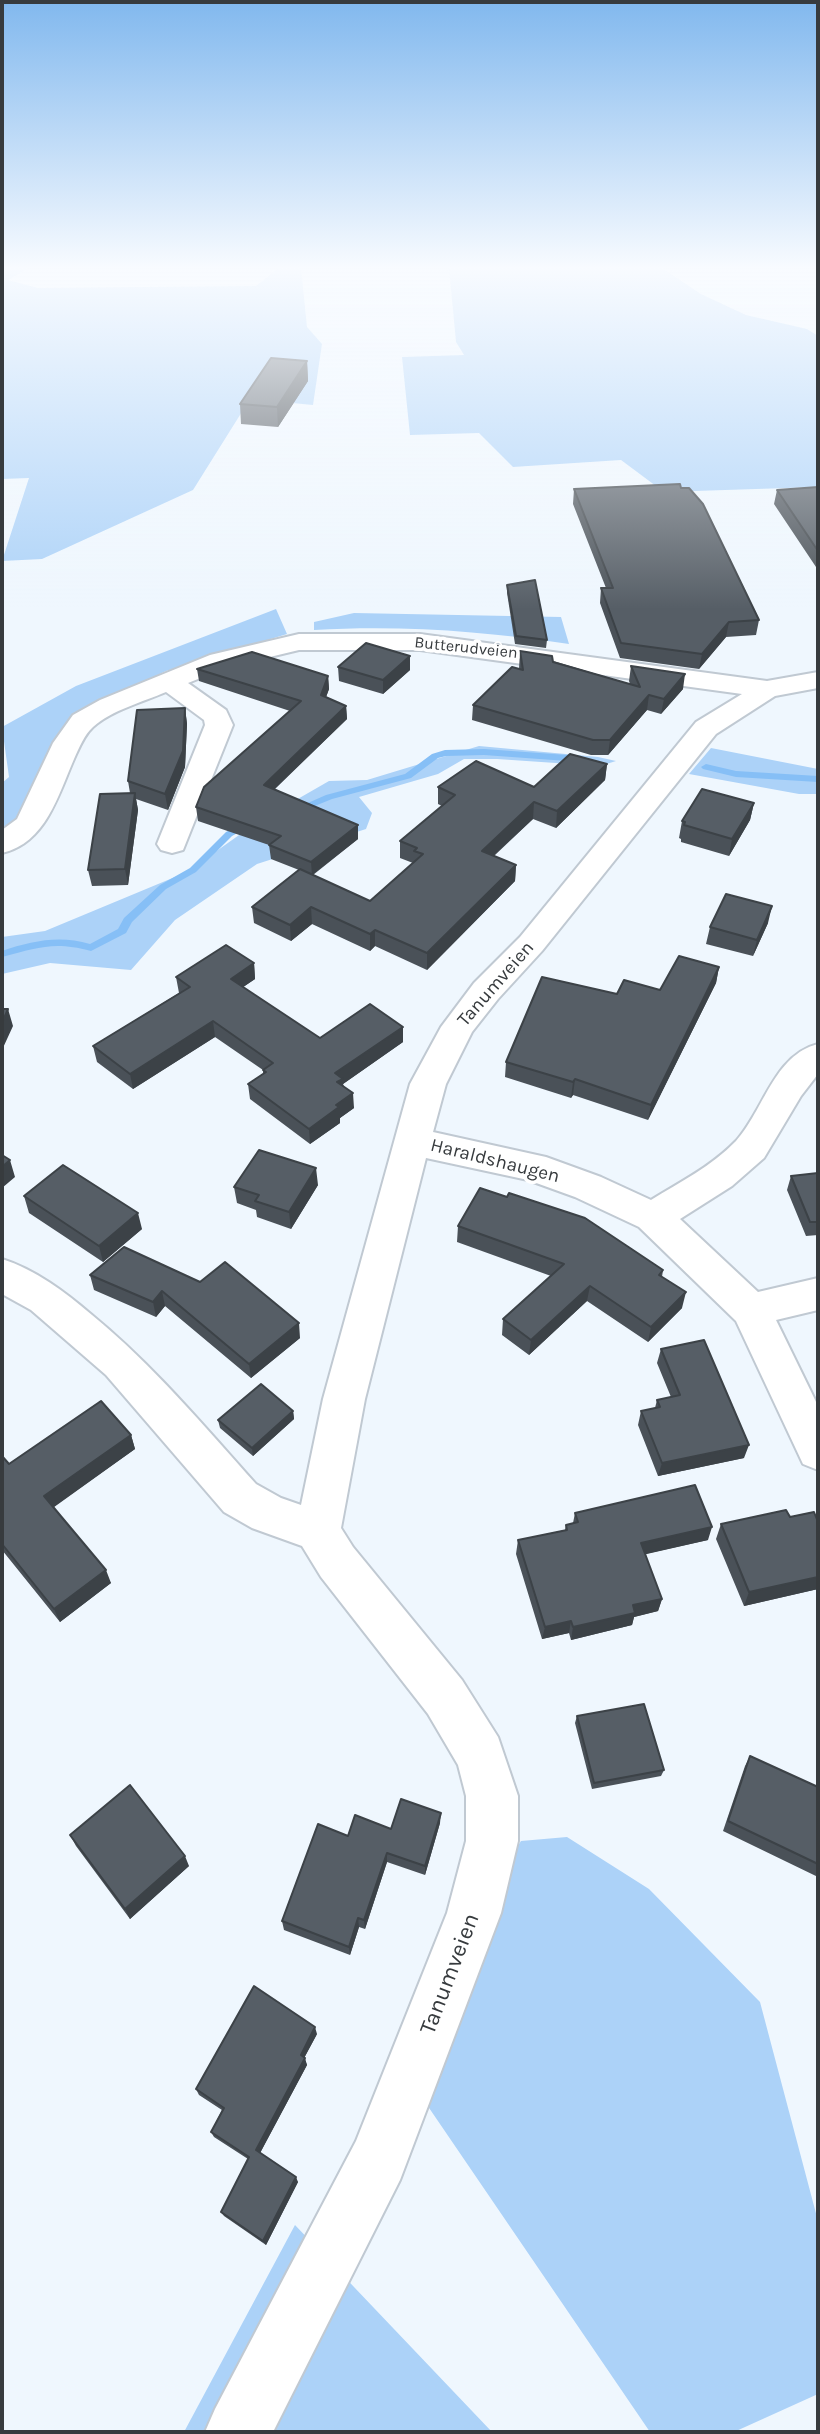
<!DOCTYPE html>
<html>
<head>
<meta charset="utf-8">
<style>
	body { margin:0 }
	#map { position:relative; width:820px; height:2434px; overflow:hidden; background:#eff7fe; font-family:Karla,sans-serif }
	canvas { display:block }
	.frame { position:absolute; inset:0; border:4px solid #373b3e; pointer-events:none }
</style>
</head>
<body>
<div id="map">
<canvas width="820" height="2434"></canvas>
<div class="frame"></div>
</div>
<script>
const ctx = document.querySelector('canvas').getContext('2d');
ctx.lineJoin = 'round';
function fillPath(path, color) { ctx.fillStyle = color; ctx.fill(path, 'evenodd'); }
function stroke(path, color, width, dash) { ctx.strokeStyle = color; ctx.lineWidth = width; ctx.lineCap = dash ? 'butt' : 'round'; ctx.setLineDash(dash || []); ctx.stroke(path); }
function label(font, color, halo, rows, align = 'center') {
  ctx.font = font + ' Karla,sans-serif'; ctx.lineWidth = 7; ctx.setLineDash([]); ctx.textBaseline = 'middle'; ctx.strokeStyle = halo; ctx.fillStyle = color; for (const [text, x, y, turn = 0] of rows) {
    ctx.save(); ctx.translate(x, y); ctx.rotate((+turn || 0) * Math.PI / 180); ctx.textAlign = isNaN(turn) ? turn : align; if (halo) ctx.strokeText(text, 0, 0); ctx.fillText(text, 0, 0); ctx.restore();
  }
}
fillPath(new Path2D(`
	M2,268H29L8,280L38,288L256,286L279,268H301L307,327L322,344L313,405L250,399L193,490L42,559L2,561L29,478L2,479Z
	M449,268H662L701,294L746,315L807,329L818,336V487L664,492L621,460L513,467L479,433L410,435L402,357L464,355L456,342Z
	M276,609L287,634L166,671L82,711L38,796L9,828L2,832V783L9,777L2,727L76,686Z
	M354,613L561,617L569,644C483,631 400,625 314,630V622Z
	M479,746L598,757L616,761L600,766L497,759H464L438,774L359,797L372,813L366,829L257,864L175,920L131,970L50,963L2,974V937L45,931L187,872L256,823L329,781L367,780Z
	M711,748L818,769V794H799L689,774Z
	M567,1837L649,1889L760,2002L818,2221V2394L734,2432H650L425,2102L487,1951L474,1913L521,1841Z
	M295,2225L492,2432H184Z`), '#acd2f8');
fillPath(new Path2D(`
	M484,749L581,756L585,759L581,762L484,755L446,756L438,758L411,778L332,799L300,812L297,813L292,810L326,795L405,774L432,754L445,750Z
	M706,764L736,771L818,776V782L736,777L703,769L701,767Z
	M247,821L252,824L250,826L232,836L196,872L166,889L132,922L126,933L91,951C53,941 38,948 2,957V951C32,941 59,935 90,944L118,929L124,918L160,885L190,868L226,832Z`), '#86bff6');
const minor = new Path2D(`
	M299,634H420L767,681L818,672V688L775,696L716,734L542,951L498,999L472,1032L446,1084L433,1132L546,1157L601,1177L651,1200C680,1182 712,1166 736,1141C764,1110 774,1055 818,1044V1074L801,1096L764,1158L732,1186L680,1219L758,1292L818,1278V1310L776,1320L818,1406V1470L803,1464L736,1321L639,1227L575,1197L528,1180L426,1158L365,1399L341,1528L353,1547L462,1680L498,1737L518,1796V1841L501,1913L400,2180L273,2432H205L215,2409L356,2141L447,1913L466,1841V1796L458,1765L428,1714L321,1577L302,1546L252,1528L224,1512L106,1375L31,1310L2,1294V1259C36,1270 65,1292 92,1315C153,1365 203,1425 256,1484L281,1498L301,1505L323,1399L410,1084L441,1027L474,983L520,937L696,722L742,694L420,650H299L228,667L188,683L226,710L233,725L183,850L172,853L161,850L157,844L205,725L204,720L166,692C143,702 112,710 93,727C84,735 79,748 74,759C58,795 46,843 2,853V830L17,819L53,743L73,715L100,700L210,655Z`);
stroke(minor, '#c0c9d2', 4);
fillPath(minor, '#fff');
fillPath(new Path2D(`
	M307,361L308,381L278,427L241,424L240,404Z
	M818,487V570L774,504L777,490Z
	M681,488L759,620L756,635L726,637L699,669L620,658L600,603L601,588H606L573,504L574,489Z
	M507,585L547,640L546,648L515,644L507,593Z
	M520,651L630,684L629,681L631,666L683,689L661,714L647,710L608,755H591L472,720L473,705L519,669Z
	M338,667L410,670L383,694L339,681Z
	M197,669L328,676L329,689L326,697L346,706L347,719L275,789L358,839L313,875L370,901L413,863L400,858V841L442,806L438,804V787H534L607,764L605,780L556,828L533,819L494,856L516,865L515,881L427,970L375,946L370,951L312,924L291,941L254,923L252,907L299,870L271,859L269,845L198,821L196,807L290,711L199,681Z
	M185,708L187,724L185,767L168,810L136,799L138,810L128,885L92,886L88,870L130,793L128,781Z
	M754,803L750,820L729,856L681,842V839L679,838L682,821Z
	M768,923L753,956L706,944L710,927Z
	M254,963L255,979L243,987L320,1038L403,1042L343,1084L354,1108L340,1118V1123L310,1144L250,1099L248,1084L263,1074V1070L215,1037L133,1089L97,1062L93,1046L179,993L176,977Z
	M719,967L716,983L648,1120L573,1095L571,1098L505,1077L506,1062L617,994L660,990Z
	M818,1173V1235L806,1236L787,1190L791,1176Z
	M318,1185L291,1229L257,1217L256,1210L237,1203L234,1187Z
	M24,1196L142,1229L103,1262L29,1213Z
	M458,1226L663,1270L662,1277L682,1308L648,1342L587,1301L529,1355L502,1335L503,1319L551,1276L457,1242Z
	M124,1247L300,1338L251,1378L165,1306L156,1317L94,1290L90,1275Z
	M661,1349L744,1458L658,1476L638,1425L641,1411L655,1408L657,1400L671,1397L657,1363Z
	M293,1411L294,1419L253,1456L220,1428L218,1420Z
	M131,1435L135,1449L53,1507L111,1583L60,1622L2,1550V1456L9,1464Z
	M575,1513L708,1540L645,1554L662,1599L658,1611L634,1617L632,1625L571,1640L569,1633L542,1639L516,1554L518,1540L565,1530L566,1525L573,1523Z
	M790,1517L818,1522V1589L744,1606L716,1539L721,1524Z
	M577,1716L664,1770L661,1776L592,1789L575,1723Z
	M750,1756L818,1787V1877L723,1831L745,1766Z
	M440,1823L425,1875L387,1862L365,1929L359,1927L350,1955L284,1930L282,1921L348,1836L391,1829Z
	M70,1835L189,1866L130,1919L76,1846Z
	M317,2034L304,2058L307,2065L260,2153L298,2182L266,2245L224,2216L221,2212L248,2159L214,2137L211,2132L222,2110L199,2095L196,2089Z`), '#4a5158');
fillPath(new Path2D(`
	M307,361L308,381L278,427L277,407Z
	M729,622L726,637L699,669L702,654Z
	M410,656V670L383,694V680Z
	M685,674L683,689L661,714L664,699Z
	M328,676L329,689L322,708L321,695Z
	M649,695L647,710L608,755L610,740Z
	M346,706L347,719L265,798L264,785Z
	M185,708L187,724L185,767L168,810L165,794Z
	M607,764L605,780L556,828L557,811Z
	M135,793L138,810L128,885L125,869Z
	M534,802L533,819L481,867L482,851Z
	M754,803L750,820L729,856L732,839Z
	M358,825V839L312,875L311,862Z
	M516,865L515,881L427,970V953Z
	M772,906L768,923L753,956L757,940Z
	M311,907L312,924L291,941L290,925Z
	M375,930V946L370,951V934Z
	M254,963L255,979L233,994L231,979Z
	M719,967L716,983L648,1120L651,1105Z
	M8,1009L13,1026L2,1050V1023Z
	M213,1021L215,1037L133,1089L130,1074Z
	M403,1027V1042L343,1084V1094L338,1097L335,1073Z
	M575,1079L573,1095L571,1098L573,1082Z
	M353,1093L354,1108L340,1118V1123L310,1144L309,1129L336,1105Z
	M10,1160L15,1177L2,1188V1167Z
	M316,1168L318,1185L291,1229L289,1212Z
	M138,1213L142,1229L103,1262L99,1246Z
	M590,1286L587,1301L529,1355L531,1340Z
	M162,1291L165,1306L156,1317L153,1302Z
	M686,1292L682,1308L648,1342L651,1327Z
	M299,1323L300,1338L251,1378L249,1364Z
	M293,1411L294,1419L253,1456L252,1448Z
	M131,1435L135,1449L50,1510L44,1496Z
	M749,1445L744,1458L658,1476L662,1463Z
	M712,1527L708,1540L638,1556L641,1543Z
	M106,1570L111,1583L60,1622L54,1609Z
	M818,1577V1589L744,1606L749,1592Z
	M662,1599L658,1611L634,1617L632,1625L571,1640L573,1627L633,1605Z
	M571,1621L569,1633L542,1639L545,1627Z
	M441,1813L440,1823L425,1875V1866Z
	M387,1853V1862L365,1929L364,1920Z
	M185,1856L189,1866L130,1919L125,1909Z
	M358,1918L359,1927L350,1955L349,1947Z
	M315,2027L317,2034L302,2062L301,2055Z
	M305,2058L307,2065L259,2155L256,2150Z
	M296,2177L298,2182L266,2245L263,2241Z`), '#3c4247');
const building = new Path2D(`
	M271,358L307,361L277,407L240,404Z
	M680,484L681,488H689L703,504L759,620L729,622L702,654L621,643L601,588H613L574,489Z
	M818,487V551L777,490Z
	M535,580L547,640L516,636L507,585Z
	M366,643L410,656L383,680L338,667Z
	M520,651L552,656L553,662L640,687L631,666L685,674L664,699L649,695L610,740H593L473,705L512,667L523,670Z
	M252,652L328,676L321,695L346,706L264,785L358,825L311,862L269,845L281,836L196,807L204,787L301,701L197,669Z
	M185,708L183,751L165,794L128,781L137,710Z
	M570,754L607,764L557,811L534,802L482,851L516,865L427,953L375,930L370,934L311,907L290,925L252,907L300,869L370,901L423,854L414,851L417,848L400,841L455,795L438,787L476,761L534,787Z
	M702,789L754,803L732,839L684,825L685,822L682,821Z
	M135,793L125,869L88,870L100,794Z
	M726,894L772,906L757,940L710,927Z
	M226,945L254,963L231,979L320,1038L370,1004L403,1027L335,1073L343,1079L337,1082L353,1093L336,1105L339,1107L309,1129L248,1084L266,1072L263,1070L273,1063L213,1021L130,1074L93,1046L190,987L176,977Z
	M679,956L719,967L651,1105L575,1079L573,1082L506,1062L542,977L617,994L624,980L660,990Z
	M2,1009H8L2,1023Z
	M259,1150L316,1168L289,1212L255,1201L259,1195L234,1187Z
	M2,1155L10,1160L2,1167Z
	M63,1165L138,1213L99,1246L24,1196Z
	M818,1173V1222H810L791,1176Z
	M480,1188L507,1197L509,1193L585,1218L663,1270L659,1275L686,1292L651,1327L590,1286L531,1340L503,1319L564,1264L458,1226Z
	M124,1247L200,1282L225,1262L299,1323L249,1364L162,1291L153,1302L90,1275Z
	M704,1340L749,1445L662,1463L641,1411L660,1407L657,1400L680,1395L661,1349Z
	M261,1384L293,1411L252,1448L218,1420Z
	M101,1401L131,1435L44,1496L106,1570L54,1609L2,1544V1456L9,1464Z
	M695,1485L712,1527L641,1543L662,1599L633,1605L635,1613L573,1627L571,1621L545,1627L518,1540L567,1530L566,1525L578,1522L575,1513Z
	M786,1510L790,1517L814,1512L818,1522V1577L749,1592L721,1524Z
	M644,1704L664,1770L594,1783L577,1716Z
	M750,1756L818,1787V1864L728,1821Z
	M130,1785L185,1856L125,1909L70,1835Z
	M401,1799L441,1813L425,1866L387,1853L364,1920L358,1918L349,1947L282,1921L318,1824L348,1836L355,1815L391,1829Z
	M254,1986L315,2027L301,2055L305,2058L256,2150L296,2177L263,2241L221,2212L249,2157L211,2132L224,2108L196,2089Z`);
fillPath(building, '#565e66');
stroke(building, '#3c4247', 2);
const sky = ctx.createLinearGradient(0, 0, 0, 609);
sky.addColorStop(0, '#81b8ee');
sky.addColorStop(0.44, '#f8fbff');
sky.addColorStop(1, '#f8fbff00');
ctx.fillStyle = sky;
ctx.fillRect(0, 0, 820, 609);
label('16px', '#373b3e', '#fff', [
	["Butterudveien",466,648,6]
]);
label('19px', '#373b3e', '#fff', [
	["Tanumveien",496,984,-49],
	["Haraldshaugen",495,1161,14]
]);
label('23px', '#373b3e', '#fff', [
	["Tanumveien",450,1974,-69]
]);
</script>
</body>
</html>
